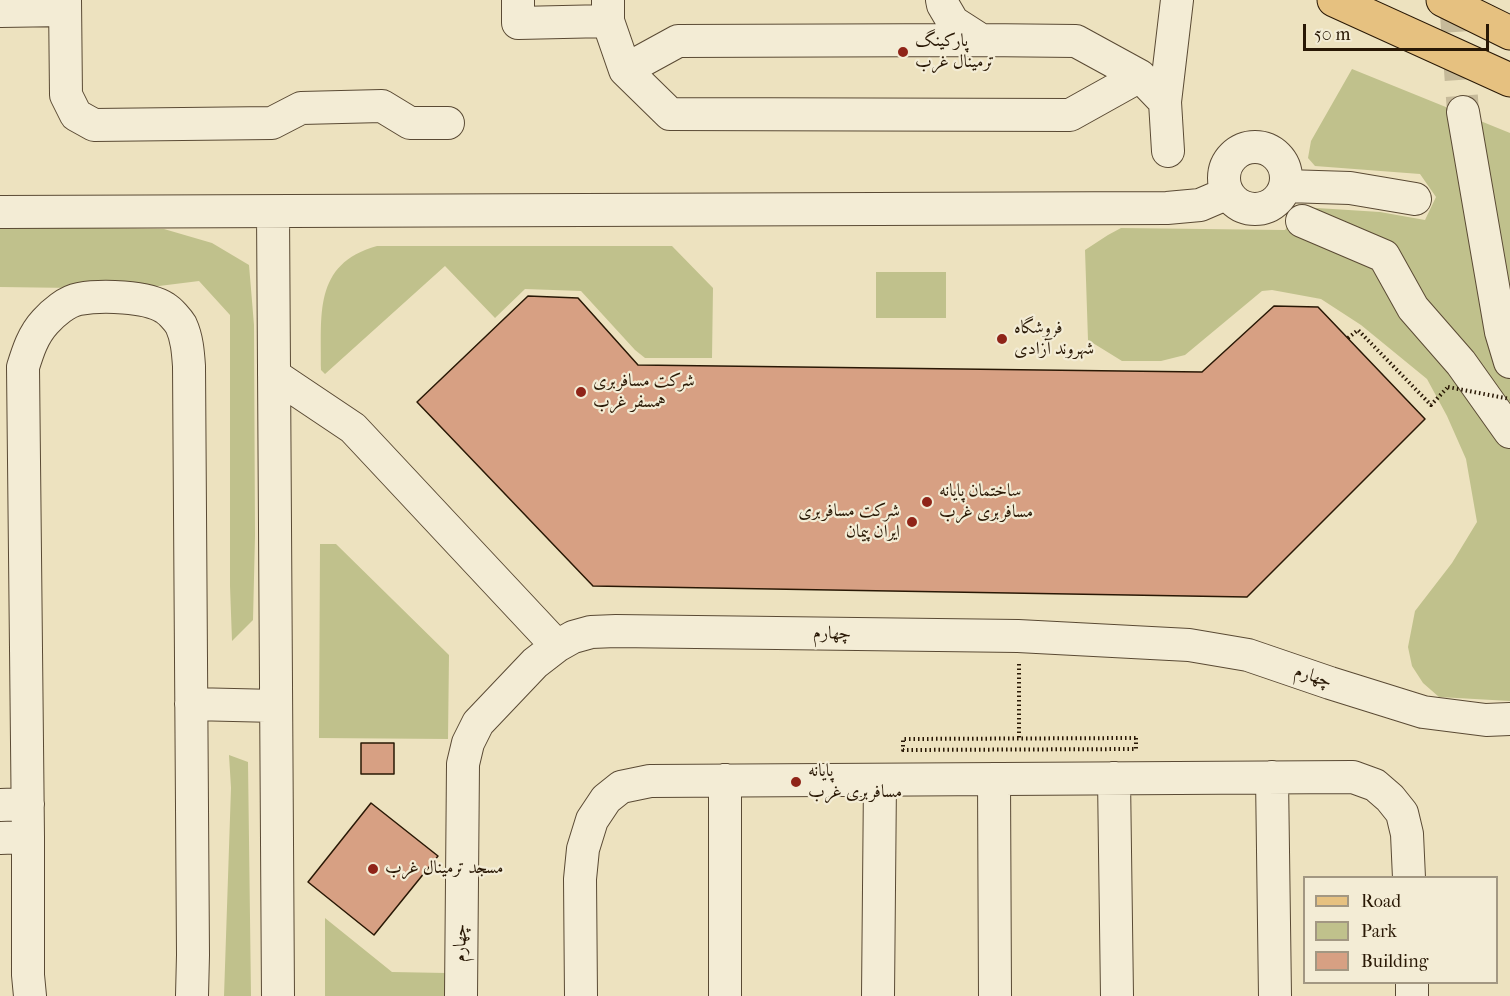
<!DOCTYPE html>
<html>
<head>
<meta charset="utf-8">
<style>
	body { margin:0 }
	#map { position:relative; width:1510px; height:996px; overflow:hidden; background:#ede2bf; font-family:"IM FELL French Canon",serif }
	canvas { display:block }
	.legend { position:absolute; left:1303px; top:876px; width:195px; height:108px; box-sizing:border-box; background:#f3ecd5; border:2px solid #a29782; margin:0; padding:8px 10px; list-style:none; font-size:18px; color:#291805 }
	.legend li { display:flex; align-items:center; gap:12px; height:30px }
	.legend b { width:30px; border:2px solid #a29782 }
	.scale { position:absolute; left:1303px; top:24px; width:186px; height:27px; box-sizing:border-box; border:3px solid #291805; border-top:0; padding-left:8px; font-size:18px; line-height:21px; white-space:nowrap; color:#291805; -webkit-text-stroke:4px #f3ecd5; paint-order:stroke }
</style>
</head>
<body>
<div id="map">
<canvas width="1510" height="996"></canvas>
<ul class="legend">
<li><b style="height:8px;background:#e6c180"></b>Road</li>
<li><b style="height:16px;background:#c0c18c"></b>Park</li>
<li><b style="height:16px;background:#d7a083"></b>Building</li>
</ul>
<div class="scale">50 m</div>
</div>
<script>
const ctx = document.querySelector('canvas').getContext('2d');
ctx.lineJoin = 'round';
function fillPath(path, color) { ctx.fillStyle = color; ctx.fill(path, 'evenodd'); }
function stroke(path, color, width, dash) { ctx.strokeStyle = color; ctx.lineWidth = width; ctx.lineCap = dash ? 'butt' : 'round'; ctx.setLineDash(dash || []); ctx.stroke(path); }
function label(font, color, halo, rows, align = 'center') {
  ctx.font = font + ' "IM FELL French Canon",Amiri,serif'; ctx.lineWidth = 4.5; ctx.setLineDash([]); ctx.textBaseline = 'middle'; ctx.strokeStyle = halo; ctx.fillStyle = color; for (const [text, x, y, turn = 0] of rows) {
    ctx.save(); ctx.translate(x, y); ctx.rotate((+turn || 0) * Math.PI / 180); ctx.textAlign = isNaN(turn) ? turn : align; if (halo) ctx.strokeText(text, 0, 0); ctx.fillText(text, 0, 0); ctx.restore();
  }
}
fillPath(new Path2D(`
	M1352,69L1510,133V701L1439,697L1423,683L1412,666L1408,647L1415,611L1452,563L1477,522L1466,459L1447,416L1427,379L1361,325L1321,299L1272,290L1262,291L1185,355L1161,361H1122L1088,340L1085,250L1108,235L1121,228L1285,230L1301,207L1380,212L1425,220L1436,197L1420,174L1315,166L1308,158L1311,141Z
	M0,227L164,229L212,243L249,265L254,325L255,536L253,620L232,641L230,586V315L199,281L159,286L74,288L0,287Z
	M377,246H672L713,288L712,358H645L635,350L581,291L525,289L495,318L445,266L325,374L321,370C322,316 312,264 377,246Z
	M876,272H946V318H876Z
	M320,544H336L449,655L448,739L319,738Z
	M229,755L248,762L251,996H224L231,788Z
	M325,918L392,972L446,973V996H325Z`), '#c0c18c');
const building = new Path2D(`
	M528,296L578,298L638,365L1202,372L1274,306L1318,307L1425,419L1247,597L593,586L417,402Z
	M361,743H394V774H361Z
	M371,803L438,856L374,935L308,882Z`);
fillPath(building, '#d7a083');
stroke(building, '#291805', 1.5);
stroke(new Path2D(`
	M1455,0L1463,112`), '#c6ba9a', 32, [32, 16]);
const minor = new Path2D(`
	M65,0L66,95L76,115L94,125L272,123L301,108L382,106L410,123H448
	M518,0V23L608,21
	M608,0V21L625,70L670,114L1070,115L1140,76L1165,102L1168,151
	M942,0L943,5L953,22L981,40L1076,41L1140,76
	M0,11L65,10
	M625,70L678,41L981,40
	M1165,102L1177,0
	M1463,112L1501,332L1510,362
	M1224 178a31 31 0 1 1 62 0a31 31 0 1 1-62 0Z
	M1286,186L1350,188L1415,199
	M0,212L1167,208L1200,205L1228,193
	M273,212L278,996
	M1302,221L1384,256L1413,308L1461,363L1510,432
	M274,375L353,428L557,646
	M191,704L276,706
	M1272,777L1275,996
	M1114,778L1117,996
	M994,779L995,996
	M0,805L28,804
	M0,838L28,837
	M1412,982V996
	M30,996L28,975V837L23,367C28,351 33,335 45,322C53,313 67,301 79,299C101,295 147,296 165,308C170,311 178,320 181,325C187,338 188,352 189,366L193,955L192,996
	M461,996L463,764L468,743L478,723L535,663L557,646L573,637L591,632L616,631L1018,636L1189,645L1248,655L1330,683L1423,712L1486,720L1510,719
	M581,996L580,879L583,849L592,820L606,799L621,787L650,781L1353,777L1375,785L1390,798L1402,813L1407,834L1409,878
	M725,996V780
	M878,996L880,780`);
const major = new Path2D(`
	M1334,0L1510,80
	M1443,0L1510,33`);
stroke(minor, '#5a4a34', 34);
stroke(major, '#291805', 35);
stroke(new Path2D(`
	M1348,338L1358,330L1431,405L1447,388
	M1019,664V739
	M1136,738V749L903,750V739Z`), '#291805', 4, [1.5, 3]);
stroke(minor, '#f3ecd5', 32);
stroke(major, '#e6c180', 33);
stroke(new Path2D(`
	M1448,387L1510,399`), '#291805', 4, [1.5, 3]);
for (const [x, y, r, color] of [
	[903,52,6,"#8f2418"],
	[1002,339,6,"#8f2418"],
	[581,392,6,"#8f2418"],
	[927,502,6,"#8f2418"],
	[912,522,6,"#8f2418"],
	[796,782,6,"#8f2418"],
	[373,869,6,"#8f2418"]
]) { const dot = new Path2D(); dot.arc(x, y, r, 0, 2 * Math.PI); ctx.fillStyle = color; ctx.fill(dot); stroke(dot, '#f3ecd5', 2); }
label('18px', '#291805', '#f3ecd5', [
	["پارکینگ",915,42],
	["ترمینال غرب",915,63],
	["فروشگاه",1014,329],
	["شهروند آزادی",1014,350],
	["شرکت مسافربری",593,382],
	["همسفر غرب",593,403],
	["ساختمان پایانه",939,492],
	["مسافربری غرب",939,513],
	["شرکت مسافربری",900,512,"right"],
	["ایران پیمان",900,533,"right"],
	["پایانه",808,772],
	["مسافربری غرب",808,793],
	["مسجد ترمینال غرب",385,869]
], 'left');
label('18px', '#291805', '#f3ecd5', [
	["چهارم",832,634,1],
	["چهارم",1313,677,19],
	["چهارم",461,943,-89]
]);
</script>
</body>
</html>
